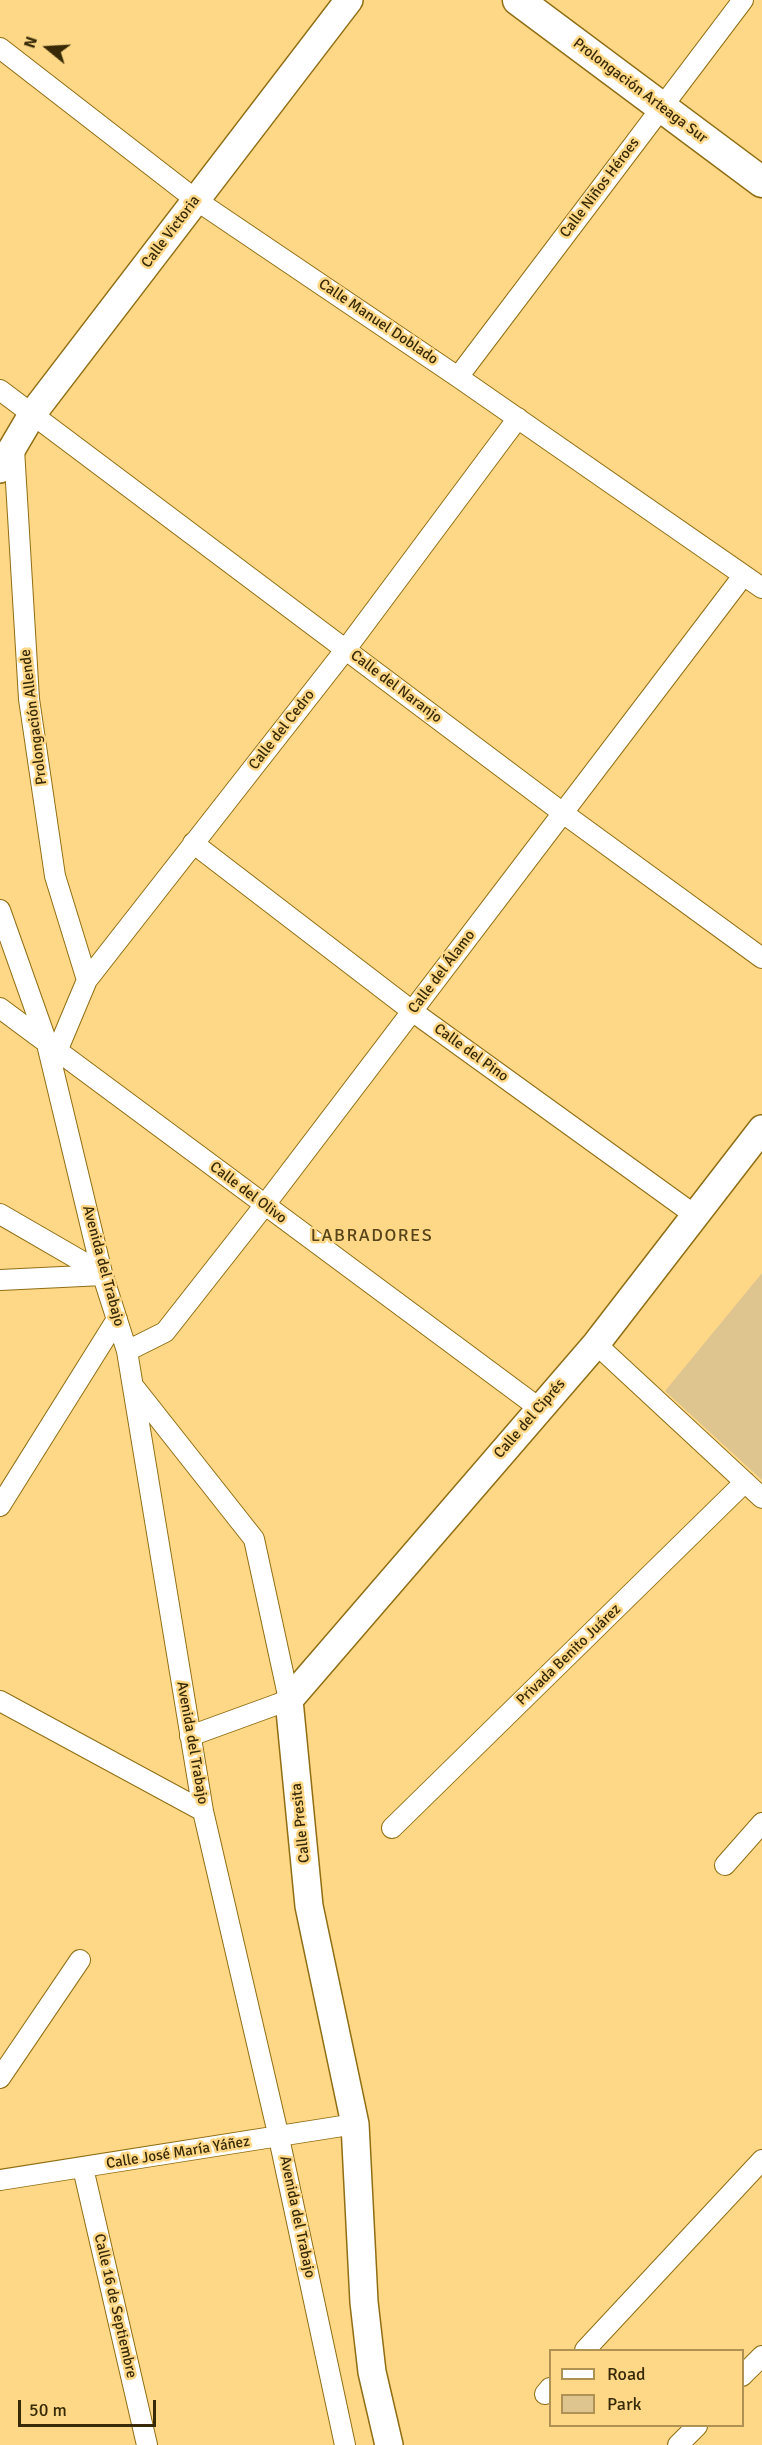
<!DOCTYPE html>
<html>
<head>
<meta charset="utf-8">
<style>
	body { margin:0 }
	#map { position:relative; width:762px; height:2445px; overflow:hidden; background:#fed887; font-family:Signika,sans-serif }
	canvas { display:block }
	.legend { position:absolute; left:549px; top:2349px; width:195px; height:78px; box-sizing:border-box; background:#fed887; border:2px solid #af9253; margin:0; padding:8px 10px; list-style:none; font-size:18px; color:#382a06 }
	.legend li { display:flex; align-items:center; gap:12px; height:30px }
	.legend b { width:30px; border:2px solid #af9253 }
	.north { position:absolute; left:18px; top:18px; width:60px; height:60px; -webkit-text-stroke:4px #fed887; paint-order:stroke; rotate:288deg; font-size:16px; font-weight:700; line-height:24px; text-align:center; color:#382a06 }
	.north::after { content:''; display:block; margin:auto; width:21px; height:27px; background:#382a06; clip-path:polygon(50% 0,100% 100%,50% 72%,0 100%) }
	.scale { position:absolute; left:18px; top:2400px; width:138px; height:27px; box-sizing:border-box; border:3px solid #382a06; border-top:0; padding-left:8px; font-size:18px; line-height:21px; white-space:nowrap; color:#382a06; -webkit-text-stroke:4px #fed887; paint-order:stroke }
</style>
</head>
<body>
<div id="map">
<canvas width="762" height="2445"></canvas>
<ul class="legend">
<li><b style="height:8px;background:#fff"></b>Road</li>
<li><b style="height:16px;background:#dec590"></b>Park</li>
</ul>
<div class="north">N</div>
<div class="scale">50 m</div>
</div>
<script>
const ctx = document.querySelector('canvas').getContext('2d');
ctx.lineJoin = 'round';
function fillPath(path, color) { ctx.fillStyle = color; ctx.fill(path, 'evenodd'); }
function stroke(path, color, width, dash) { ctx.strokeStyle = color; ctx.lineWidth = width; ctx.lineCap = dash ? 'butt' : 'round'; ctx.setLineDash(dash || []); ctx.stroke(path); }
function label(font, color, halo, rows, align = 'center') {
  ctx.font = font + ' Signika,sans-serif'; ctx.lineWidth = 5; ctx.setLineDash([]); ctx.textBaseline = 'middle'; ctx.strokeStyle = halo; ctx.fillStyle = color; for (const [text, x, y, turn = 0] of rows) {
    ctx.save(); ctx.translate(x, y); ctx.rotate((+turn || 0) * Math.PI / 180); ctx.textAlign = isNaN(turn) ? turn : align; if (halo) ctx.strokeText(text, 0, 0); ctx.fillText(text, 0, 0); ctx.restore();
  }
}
fillPath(new Path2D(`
	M762,1273V1480L665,1391Z`), '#dec590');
const street = new Path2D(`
	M0,48L196,200L458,377L762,588
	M458,377L743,0
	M0,390L563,813L762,958
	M14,449L29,699L55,876L87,980
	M193,843L412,1011L696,1216
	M0,910L46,1040L102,1273L127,1351L203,1811L279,2138L345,2445
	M0,1008L539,1408
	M58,1049L87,980L346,649L518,418
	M0,1214L102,1273
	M0,1280L103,1275
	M596,1344L762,1498
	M127,1351L165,1332L264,1206L743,576
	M134,1387L254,1539L289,1700L190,1736
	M0,1506L117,1319
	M0,1701L203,1811
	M392,1828L745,1482
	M725,1865L762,1823
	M0,2078L80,1960
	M83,2168L147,2445
	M0,2180L355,2124
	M585,2350L762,2160
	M742,2376L762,2356
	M545,2394L550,2388
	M678,2445L697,2426`);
const secondary = new Path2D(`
	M0,469L33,413L349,0
	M389,2445L372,2372L364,2302L355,2124L309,1906L289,1700L596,1344L762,1129`);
const primary = new Path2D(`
	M518,0L762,182`);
stroke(street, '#906e14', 22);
stroke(secondary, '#906e14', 30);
stroke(primary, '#906e14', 33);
stroke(street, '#fff', 20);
stroke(secondary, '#fff', 27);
stroke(primary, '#fff', 30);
label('15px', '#382a06', '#fed887', [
	["Prolongación Arteaga Sur",640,91,37],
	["Calle Niños Héroes",600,188,-53],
	["Calle Victoria",171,232,-53],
	["Calle Manuel Doblado",378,322,34],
	["Calle del Naranjo",396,687,37],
	["Prolongación Allende",34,717,-97],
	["Calle del Cedro",282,730,-52],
	["Calle del Álamo",442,972,-53],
	["Calle del Pino",471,1053,36],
	["Calle del Olivo",248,1193,37],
	["Avenida del Trabajo",103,1266,75],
	["Calle del Ciprés",530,1419,-49],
	["Privada Benito Juárez",569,1655,-44],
	["Avenida del Trabajo",192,1743,80],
	["Calle Presita",301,1823,-96],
	["Calle José María Yáñez",178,2153,-9],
	["Avenida del Trabajo",297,2217,78],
	["Calle 16 de Septiembre",115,2306,77]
]);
ctx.letterSpacing = '1.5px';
label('18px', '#574419', '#fed887', [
	["LABRADORES",372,1236]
]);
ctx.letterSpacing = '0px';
</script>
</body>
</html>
